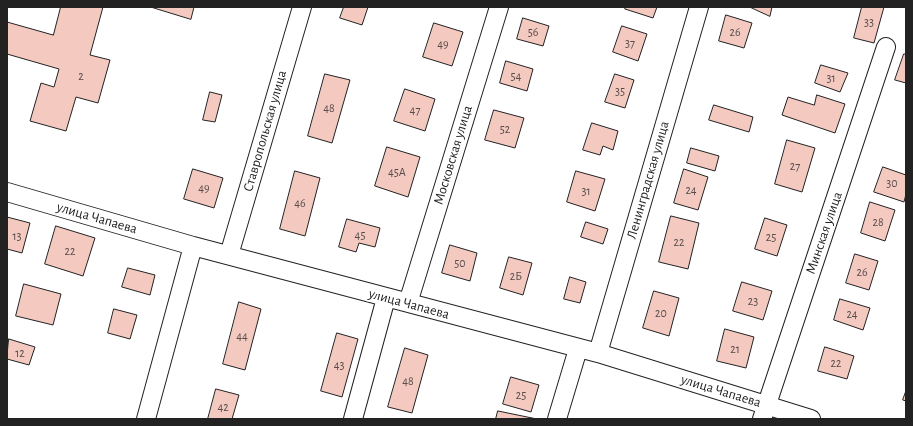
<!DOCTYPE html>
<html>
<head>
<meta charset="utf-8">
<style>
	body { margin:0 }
	#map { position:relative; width:913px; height:426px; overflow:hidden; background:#fff; font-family:"Alegreya Sans",sans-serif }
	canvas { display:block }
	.frame { position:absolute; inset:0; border:8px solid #222; pointer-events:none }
</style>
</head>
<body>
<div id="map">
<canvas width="913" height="426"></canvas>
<div class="frame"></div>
</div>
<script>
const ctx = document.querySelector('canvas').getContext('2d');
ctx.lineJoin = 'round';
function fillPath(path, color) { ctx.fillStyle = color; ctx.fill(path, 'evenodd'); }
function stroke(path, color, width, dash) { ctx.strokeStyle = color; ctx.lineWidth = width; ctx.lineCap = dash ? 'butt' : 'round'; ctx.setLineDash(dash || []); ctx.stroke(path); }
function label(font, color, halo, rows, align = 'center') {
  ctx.font = font + ' "Alegreya Sans",sans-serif'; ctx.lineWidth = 3; ctx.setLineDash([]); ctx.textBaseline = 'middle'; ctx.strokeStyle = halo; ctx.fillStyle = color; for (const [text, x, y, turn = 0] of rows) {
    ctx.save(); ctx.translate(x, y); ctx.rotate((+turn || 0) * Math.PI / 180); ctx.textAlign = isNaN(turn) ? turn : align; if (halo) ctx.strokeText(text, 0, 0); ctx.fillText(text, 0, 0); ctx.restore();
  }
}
const building = new Path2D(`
	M61,7H103L90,55L110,60L98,103L76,97L66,131L30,121L41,83L54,87L59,69L7,54V22L53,35Z
	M151,7H194L191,19Z
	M344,7H368L362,25L340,18Z
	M626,7H657L653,18L625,9Z
	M750,7H772L770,16Z
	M862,7H884L874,43L854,38Z
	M726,15L752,23L744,48L719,41Z
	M523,18L549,26L543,46L517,39Z
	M434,23L463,32L452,66L423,57Z
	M622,26L647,34L638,61L613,52Z
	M904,54H906V83L895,80Z
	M506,61L533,69L527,91L500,83Z
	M821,65L848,73L840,92L815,83Z
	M325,74L350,80L332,143L308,136Z
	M615,74L634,80L625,108L605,102Z
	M405,89L435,99L425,131L394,121Z
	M210,92L222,95L215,122L203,120Z
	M817,95L845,104L835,133L782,115L788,97L814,105Z
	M714,105L753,117L749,132L709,120Z
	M494,110L524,118L515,148L485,140Z
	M592,123L618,131L613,150L603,146L600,155L583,150Z
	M787,140L815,148L802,192L775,184Z
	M387,147L420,157L408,197L375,186Z
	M691,148L719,156L715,171L687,163Z
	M883,167L906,175V194L904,202L874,192Z
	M193,169L223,178L214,208L184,199Z
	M684,169L708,177L698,210L674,203Z
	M295,171L320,178L305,236L280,229Z
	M576,171L605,179L595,211L567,202Z
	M870,202L895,210L885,241L861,233Z
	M671,216L699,223L688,269L659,262Z
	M7,217L30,223L22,253L7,249Z
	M765,218L787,225L777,256L755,249Z
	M347,219L380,228L375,247L359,243L356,252L339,247Z
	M586,222L608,229L603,244L581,237Z
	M56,226L95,238L83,276L45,264Z
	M450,245L477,253L470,281L442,273Z
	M855,254L878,261L869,290L846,283Z
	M509,257L532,263L523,295L500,288Z
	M128,268L155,275L150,295L122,287Z
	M570,277L586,282L580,303L564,299Z
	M742,282L772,291L763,320L733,311Z
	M24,284L61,294L53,325L16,316Z
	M654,291L679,298L669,336L643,328Z
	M840,299L870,308L863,330L834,320Z
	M239,302L261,309L245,370L223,364Z
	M114,309L137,315L130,339L108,333Z
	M725,329L754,337L746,368L717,361Z
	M337,333L358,339L342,397L321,391Z
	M9,339L35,347L29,365L7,359Z
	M825,347L854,356L847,379L818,371Z
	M405,348L428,355L412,413L388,407Z
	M511,377L539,385L531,412L503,404Z
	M216,389L239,395L232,419H208Z
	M906,391V401L903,400Z
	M498,411L537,419H496Z`);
fillPath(building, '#f3c9c0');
stroke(building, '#222', 1);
const minor = new Path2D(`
	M7,192L193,246L598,353L811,419
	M229,255L302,7
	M408,303L499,7
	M598,353L699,7
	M146,419L193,246
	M353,419L386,298
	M557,419L578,349
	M762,419L886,47`);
stroke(minor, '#222', 20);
stroke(minor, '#fff', 18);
label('12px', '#564c4a', null, [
	["33",869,22],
	["56",533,32],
	["26",735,32],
	["37",630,43],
	["49",443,44],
	["2",81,76],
	["54",516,76],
	["31",831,78],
	["35",620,91],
	["48",329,108],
	["47",415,110],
	["52",505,129],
	["27",795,166],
	["45А",397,172],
	["30",892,183],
	["49",204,188],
	["24",691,190],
	["31",586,191],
	["46",300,203],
	["28",878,222],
	["45",360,235],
	["13",17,236],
	["25",771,237],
	["22",679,242],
	["22",70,251],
	["50",460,263],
	["26",862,272],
	["2Б",516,276],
	["23",753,301],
	["20",661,313],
	["24",852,314],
	["44",242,336],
	["21",735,349],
	["12",20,353],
	["22",836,363],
	["43",339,365],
	["48",408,381],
	["25",521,395],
	["42",223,407]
]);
label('14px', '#222', '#fff', [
	["Ставропольская улица",265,131,-74],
	["Московская улица",453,155,-73],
	["Ленинградская улица",648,180,-74],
	["улица Чапаева",97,218,16],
	["Минская улица",824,233,-71],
	["улица Чапаева",409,304,15],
	["улица Чапаева",721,391,17]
]);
</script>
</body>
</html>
